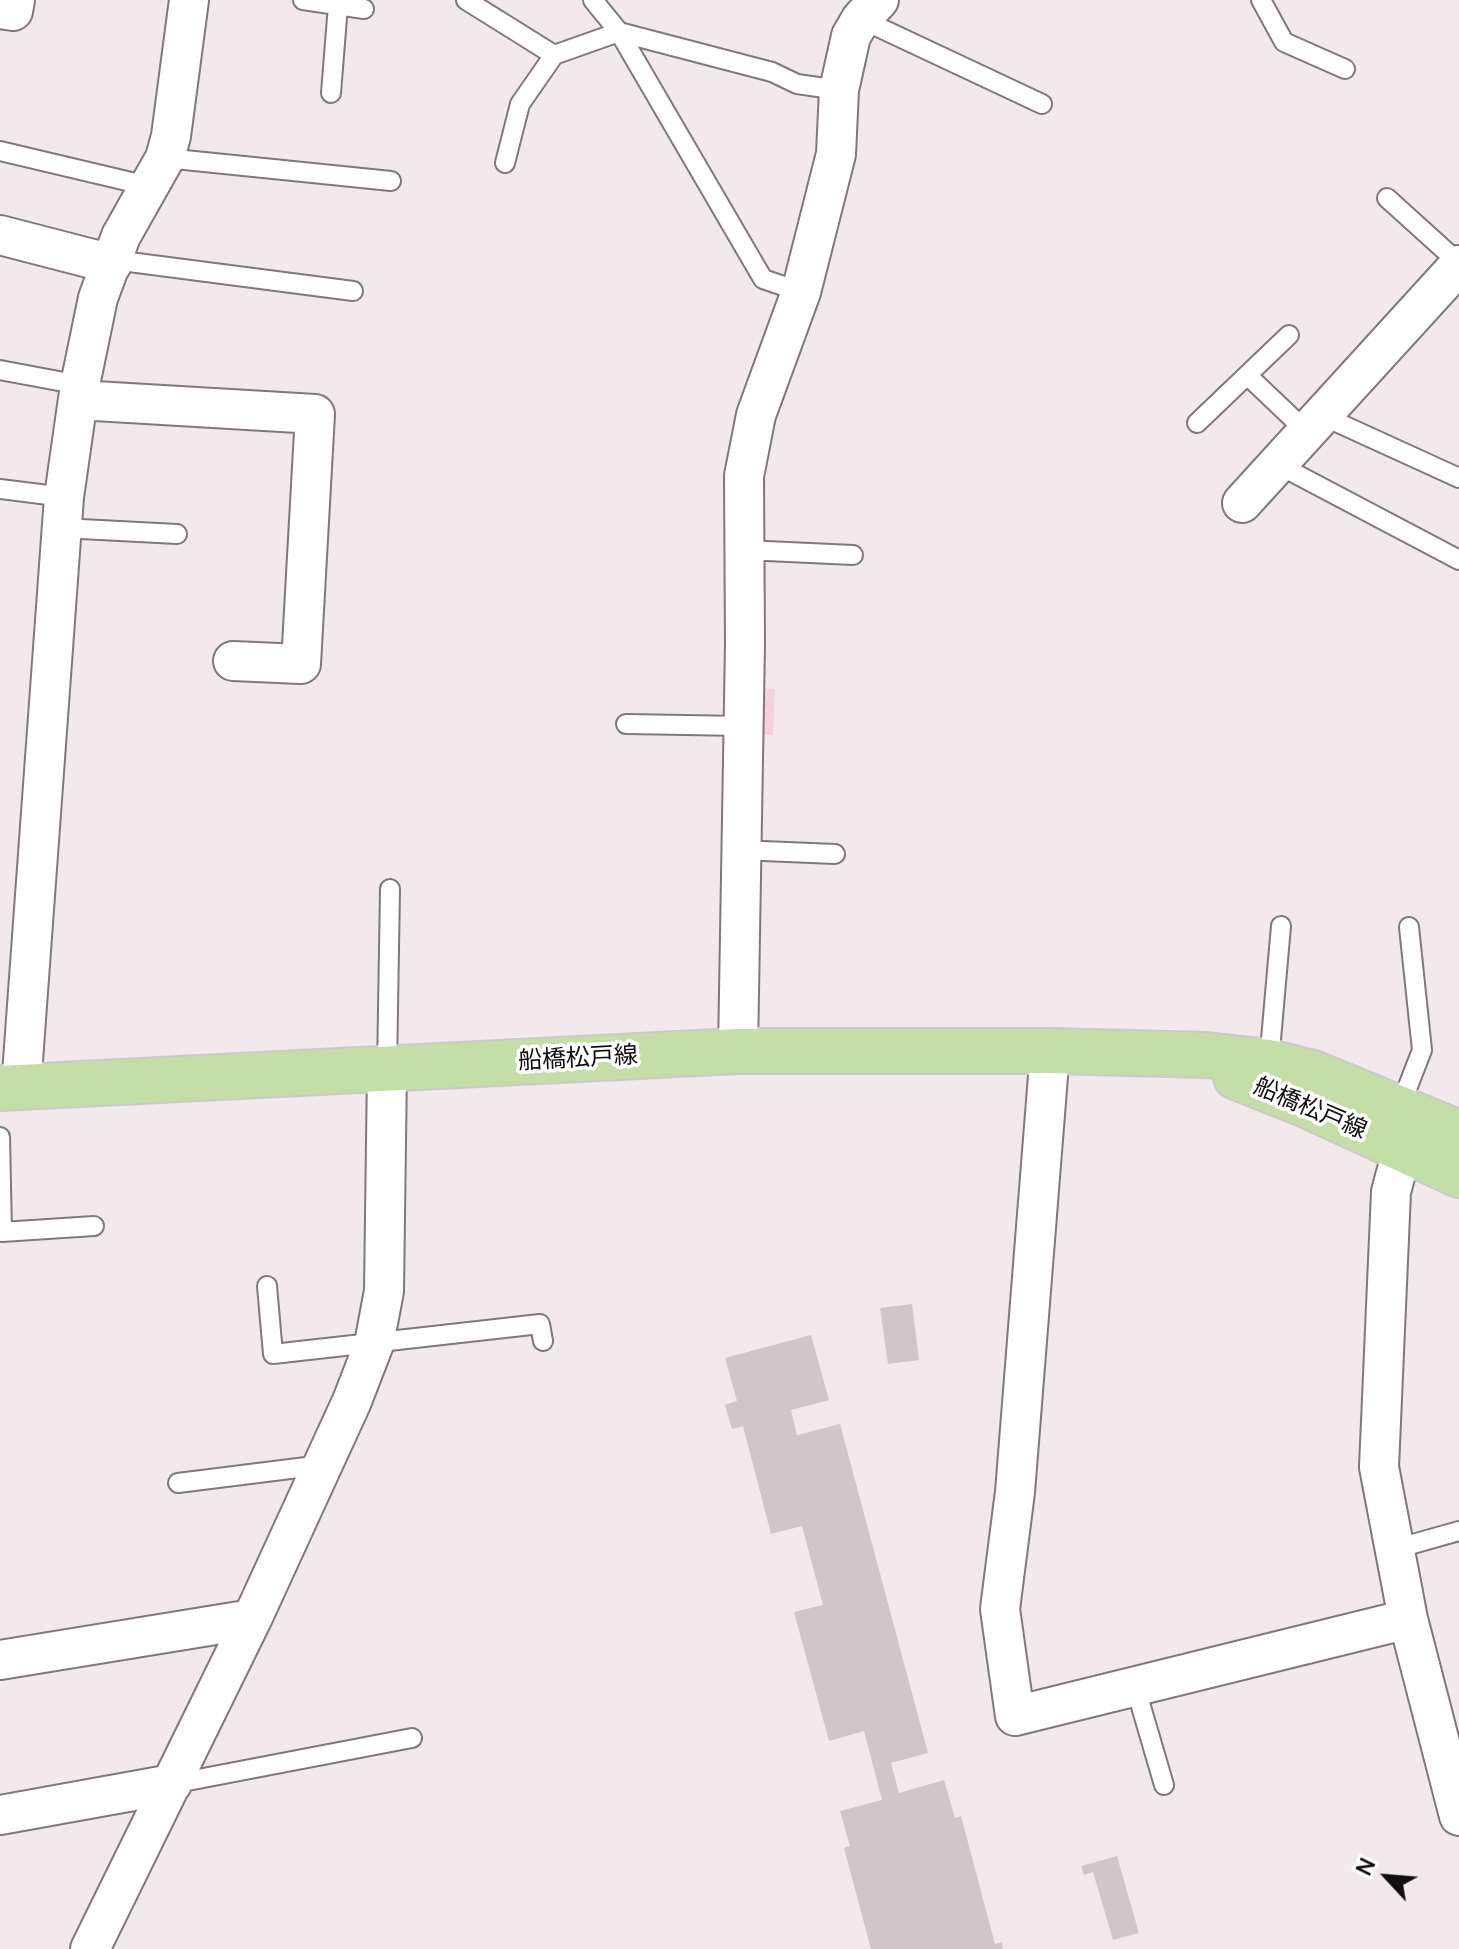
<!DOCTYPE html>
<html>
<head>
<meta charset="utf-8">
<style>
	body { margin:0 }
	#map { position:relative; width:1459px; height:1949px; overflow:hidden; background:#f3e8eb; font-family:Manrope,sans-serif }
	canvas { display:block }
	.north { position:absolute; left:1347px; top:1837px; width:80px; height:80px; -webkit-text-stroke:6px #fff; paint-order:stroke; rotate:296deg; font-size:22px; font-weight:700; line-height:32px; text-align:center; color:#110e0f }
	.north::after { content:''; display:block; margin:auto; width:28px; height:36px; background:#110e0f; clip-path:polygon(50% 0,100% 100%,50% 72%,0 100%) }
</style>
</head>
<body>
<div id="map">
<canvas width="1459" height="1949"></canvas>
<div class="north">N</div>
</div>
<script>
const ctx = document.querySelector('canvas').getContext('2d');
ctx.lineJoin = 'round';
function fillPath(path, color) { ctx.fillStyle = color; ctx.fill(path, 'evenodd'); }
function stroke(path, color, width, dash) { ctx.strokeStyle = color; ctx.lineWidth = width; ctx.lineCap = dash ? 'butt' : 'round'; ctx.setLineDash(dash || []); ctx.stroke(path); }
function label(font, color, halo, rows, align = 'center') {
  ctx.font = font + ' Manrope,"Noto Sans JP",sans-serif'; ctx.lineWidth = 7; ctx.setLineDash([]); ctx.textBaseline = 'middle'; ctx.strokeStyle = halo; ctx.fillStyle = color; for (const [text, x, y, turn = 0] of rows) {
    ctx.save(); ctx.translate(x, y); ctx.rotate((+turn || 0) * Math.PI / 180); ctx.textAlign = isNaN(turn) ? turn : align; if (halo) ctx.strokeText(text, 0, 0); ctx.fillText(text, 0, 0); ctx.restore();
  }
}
fillPath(new Path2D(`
	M752,688L775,689L773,735H751Z`), '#f9cedd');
fillPath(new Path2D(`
	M912,1304L919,1360L888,1364L880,1308Z
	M811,1335L829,1400L791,1410L797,1435L840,1424L928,1753L891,1763L899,1793L944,1780L955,1818L961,1816L995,1944L1002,1942L1003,1949H871L844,1848L850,1846L840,1811L882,1800L864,1731L829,1741L794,1612L823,1605L802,1526L771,1534L743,1426L732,1429L725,1405L737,1401L725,1358Z
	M1117,1856L1139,1933L1113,1940L1093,1872L1084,1875L1081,1866Z`), '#d0c6c9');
const service = new Path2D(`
	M303,0L364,9
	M466,0L554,55
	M593,0L619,32L763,279L801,292
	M1261,0L1284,42L1345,69
	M861,19L1042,104
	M331,93L338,5
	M0,151L148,186
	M165,158L391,181
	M505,163L520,104L554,55L619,32L772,72L797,84L839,90
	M1387,198L1459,263
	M114,260L353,291
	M0,370L80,385
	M1247,375L1307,432
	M1321,415L1459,478
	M1197,423L1289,335
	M1277,464L1459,560
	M0,489L64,497
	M62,528L177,534
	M745,550L853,555
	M626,724L743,726
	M739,850L835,854
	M1269,1062L1281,926
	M387,1069L390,889
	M1400,1107L1422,1050L1409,927
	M0,1137L2,1232L94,1226
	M267,1286L273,1354L540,1324L543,1341
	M178,1483L322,1465
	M1395,1549L1459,1531
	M1135,1686L1164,1785
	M172,1784L412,1738`);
const minor = new Path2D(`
	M0,9L13,11L15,0
	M0,235L112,264
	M78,400L315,414L301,664L233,661
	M1242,503L1459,265
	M738,1051L745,643L744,476L756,415L801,292L836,154L839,90L851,36L861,19L879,0
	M1050,1051L1015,1492L1000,1609L1015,1716L1408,1619
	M21,1088L64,497L80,385L98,298L121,236L165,158L171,136L189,0
	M1407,1151L1396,1173L1391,1192L1379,1467L1408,1619L1459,1816
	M0,1660L252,1619
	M0,1815L172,1784
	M90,1949L252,1619L352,1401L374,1344L384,1291L387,1069`);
const primary = new Path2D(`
	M1236,1077L1304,1104L1459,1175
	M0,1088L738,1051H1050L1206,1055L1269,1062L1313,1073L1459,1133`);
stroke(service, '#81787b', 22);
stroke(minor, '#81787b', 42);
stroke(primary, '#cbcaca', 48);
stroke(service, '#fff', 18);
stroke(minor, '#fff', 38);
stroke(primary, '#c4dea7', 44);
label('24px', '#110e0f', '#fff', [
	["船橋松戸線",578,1059,-3],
	["船橋松戸線",1310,1109,23]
]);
</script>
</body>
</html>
